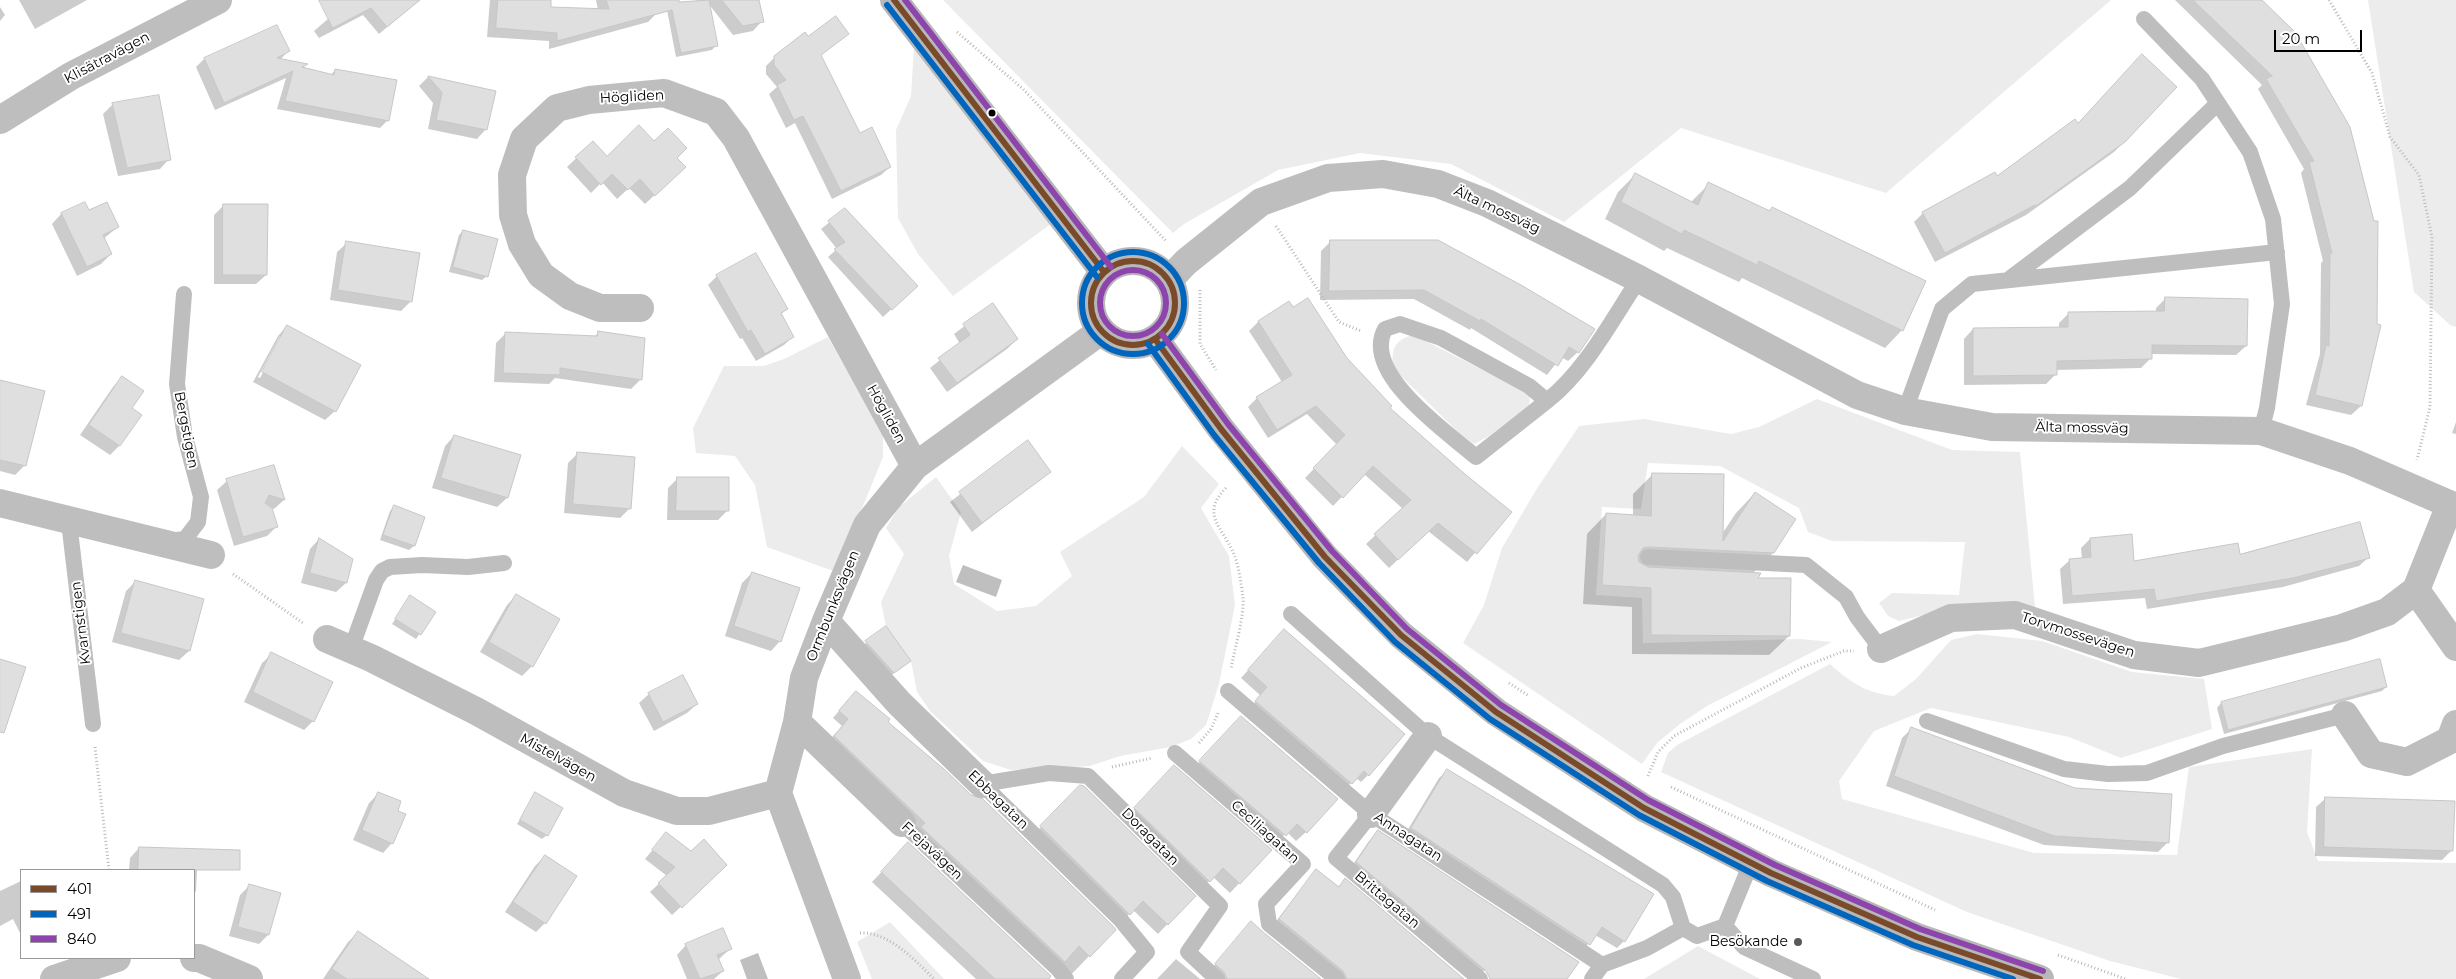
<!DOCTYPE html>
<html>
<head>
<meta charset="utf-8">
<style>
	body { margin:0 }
	#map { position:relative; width:2456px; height:979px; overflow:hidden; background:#fff; font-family:Montserrat,sans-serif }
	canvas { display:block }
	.legend { position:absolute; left:20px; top:869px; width:175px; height:90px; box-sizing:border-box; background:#fff; border:1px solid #999; margin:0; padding:6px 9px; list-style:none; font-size:15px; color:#000 }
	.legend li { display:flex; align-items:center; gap:10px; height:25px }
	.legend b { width:25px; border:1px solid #999 }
	.scale { position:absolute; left:2274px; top:30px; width:88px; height:22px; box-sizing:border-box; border:2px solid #000; border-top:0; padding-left:6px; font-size:15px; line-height:18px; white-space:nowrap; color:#000; -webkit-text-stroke:4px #fff; paint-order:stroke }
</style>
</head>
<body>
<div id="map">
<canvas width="2456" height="979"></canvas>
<ul class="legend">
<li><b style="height:6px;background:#7a4b2a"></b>401</li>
<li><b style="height:6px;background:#0065bd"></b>491</li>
<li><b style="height:6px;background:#8e44ad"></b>840</li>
</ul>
<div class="scale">20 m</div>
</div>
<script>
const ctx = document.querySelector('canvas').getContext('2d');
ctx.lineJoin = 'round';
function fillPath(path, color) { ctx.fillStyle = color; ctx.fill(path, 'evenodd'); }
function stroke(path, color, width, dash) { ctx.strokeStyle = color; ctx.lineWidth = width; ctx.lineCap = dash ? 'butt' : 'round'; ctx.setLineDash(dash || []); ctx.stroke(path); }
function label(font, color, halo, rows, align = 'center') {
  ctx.font = font + ' Montserrat,sans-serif'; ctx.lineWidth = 4; ctx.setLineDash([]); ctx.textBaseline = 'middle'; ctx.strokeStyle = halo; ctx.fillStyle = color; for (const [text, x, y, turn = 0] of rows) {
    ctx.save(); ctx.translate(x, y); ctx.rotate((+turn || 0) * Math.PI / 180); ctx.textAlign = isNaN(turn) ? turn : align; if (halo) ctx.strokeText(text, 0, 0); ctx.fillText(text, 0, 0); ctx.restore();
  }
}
fillPath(new Path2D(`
	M943,0H2111L1886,193L1681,128L1564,222L1451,164L1360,153L1278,170L1184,224L1173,233Z
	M2368,0H2456V327L2450,325L2414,292Z
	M914,47L1052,223L953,296L918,254L898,218L896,130L911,96Z
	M1414,335L1526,392L1530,398L1529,405L1489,436L1474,444L1459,433L1394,369C1390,351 1394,339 1414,335Z
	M828,337L883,435V457L836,572L767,547L755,485L735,456L696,453L693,428L724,366H764L784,359Z
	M1817,399L1952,450L2020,452L2035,607L1962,606L1899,621L1888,616L1879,603L1892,593L1959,595L1965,542L1832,541L1808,532L1799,508L1720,466L1648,463L1641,509L1602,507L1596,595L1642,598L1643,643L1800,639L1832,642L1707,706L1680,724L1657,743L1642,764L1463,643L1484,605L1502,548L1536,490L1579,426L1644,419L1731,434L1759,427Z
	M1182,446L1219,484L1201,508L1229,556L1235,605L1219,684L1206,725L1191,739L1171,747L1120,756L1090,766L1011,770L983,761L930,711L917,692L911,661L886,626L881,602L904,554L886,528L899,507L936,477L961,512L949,556L954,584L997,611L1036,606L1072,576L1060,552L1144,497Z
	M1977,634L2042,641L2132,672L2204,679L2212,729L2121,758L2069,737L1931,708L1874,731L1839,781L1842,799L2034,853L2177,855L2189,767L2312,749L2307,832L2318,861L2456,863V979H2181L2110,961L1967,912L1661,772L1668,753L1677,745L1830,664C1849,681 1867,694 1894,696L1916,679L1951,640Z
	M890,922L944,979H872L857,942Z
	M1698,946L1760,979H1644Z`), '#ececec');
fillPath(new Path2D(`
	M963,565L1002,580L996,597L956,582Z
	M758,953L768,979H747L740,960Z`), '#bfbfbf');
fillPath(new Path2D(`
	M19,0H87L35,29Z
	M350,0H419L379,34L363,15L319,38L314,31Z
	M490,0H550L549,8L598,10L596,0H653L657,13L648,22L549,49V41L487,37Z
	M699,0H758L762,21L753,31L733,35L708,3L716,45L712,50L676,57L667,10L672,5Z
	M2175,0H2260L2373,222L2361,406L2351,415L2306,405L2320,354L2321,263L2323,261L2301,173L2304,169L2258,89L2262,85Z
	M0,7L5,15L0,21Z
	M277,27L288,51L280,60L306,65L302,68L330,76L335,70L388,120L380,128L277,109L286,78L215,110L196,67L204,59Z
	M847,34L820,56L860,135L890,167L881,175L832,199L795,123L786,128L769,94L777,87L766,74V66L775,57L807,37Z
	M428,77L494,91L486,129L477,139L428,129L433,103L419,86Z
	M113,104L169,159L160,169L118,176L103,114Z
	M593,142L607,157L654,142L675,158L674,177L645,204L629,188L617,199L602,182L591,193L567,167Z
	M2124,142L2114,152L2026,215L1935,262L1914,222L1923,213L1997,177Z
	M1636,174L1691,202L1709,184L1768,212L1772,208L1902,330L1885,348L1742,278L1739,282L1667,248L1664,251L1605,219L1618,192Z
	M84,203L89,212L118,227L103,239L111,254L101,264L77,276L52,224L61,214Z
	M224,205L266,275L256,284H214V215Z
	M845,210L916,286L883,317L828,257L837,249L821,229Z
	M463,231L487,276L482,280L449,272L459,235Z
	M1438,241L1578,352L1568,361L1561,357L1547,375L1471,328L1470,330L1414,299L1320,300L1321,251L1330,242Z
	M347,243L411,301L401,311L330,300L337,252Z
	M756,254L786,309L780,315L793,336L784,345L756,361L742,338L740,339L708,285L717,276Z
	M2165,299L2246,346L2236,355L2150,354V359L2141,368L2056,370V374L2046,384L1964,385V339L1973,329H2059V323L2068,314L2156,313V308Z
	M1289,302L1346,359L1388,408L1466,476L1510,512L1467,562L1428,531L1389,568L1366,544L1403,509L1364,474L1333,506L1305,478L1337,445L1307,414L1268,438L1248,407L1257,398L1282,382L1249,331L1258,322Z
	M992,305L1017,339L1007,349L947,392L930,368L960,344L954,334Z
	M287,326L335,411L325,420L253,382L278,336ZM280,336H282L260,378L258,377Z
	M506,333L594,337L598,333L641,379L631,389L555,378L549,384L494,382L496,343Z
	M122,378L130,409L119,446L110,455L80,435L113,387Z
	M0,381L25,465L15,475L0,471Z
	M2456,422V434L2452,433Z
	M454,436L519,456L507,498L497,507L432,488L445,446Z
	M1027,442L1049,471L972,532L950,502Z
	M578,453L630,508L620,518L564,513L568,463Z
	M274,466L284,500L274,509L271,508L276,527L267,536L234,546L217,490L227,481Z
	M1653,474L1722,534L1736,513L1755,493L1773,553L1752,574L1789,636L1769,655L1632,654V607L1583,604L1587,534L1606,514L1633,516V494Z
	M677,479L728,510L718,520H667L668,488Z
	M394,507L424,518L414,546L409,550L380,540L390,511Z
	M319,539L346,583L336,592L301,583L310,549Z
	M2090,539L2133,562L2239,555L2369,557L2359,566L2283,587L2147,609L2145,598L2063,604L2060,569L2070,560L2082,559L2081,548Z
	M752,573L780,641L771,651L725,636L742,583Z
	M135,582L189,651L179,660L112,642L126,591Z
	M516,596L558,619L532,666L522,676L480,652L507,605Z
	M410,597L435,612L416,639L392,624Z
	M885,628L905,665L889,677L861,647Z
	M1284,630L1368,775L1361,782L1356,778L1343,791L1248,709L1261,696L1241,678Z
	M272,654L313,721L304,730L244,702L262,663Z
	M2379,660L2386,687L2382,691L2224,734L2217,708L2221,703Z
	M649,694L697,704L687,713L654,731L639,703Z
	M849,699L886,722L1114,930L1067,979L827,743L842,726L833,718Z
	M1232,727L1306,832L1296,841L1287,832L1275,844L1191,771Z
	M1911,729L2168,842L2158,852L2044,845L1886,786L1902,738Z
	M1447,771L1624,941L1617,948L1595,935L1582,952L1404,836L1439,778Z
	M1165,777L1270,850L1230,893L1213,877L1200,891L1126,818Z
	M1081,787L1194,896L1158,934L1133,910L1120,924L1031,837Z
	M379,793L392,843L383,853L353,840L369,803Z
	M536,794L547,835L542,839L517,824Z
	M2326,798L2452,850L2442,860L2315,856L2316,807Z
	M1378,832L1566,979H1508L1485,970L1475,979L1348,872L1369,841Z
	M666,834L717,873L672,915L650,892L667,876L645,859Z
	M908,844L1050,979H976L872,882Z
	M139,848L198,850L196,891L194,894V870H129L130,858Z
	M545,856V923L536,932L505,912L535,866Z
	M1316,871L1338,887L1345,880L1463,979H1332L1270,929Z
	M21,881V935L13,919L0,926V891Z
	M249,886L268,935L259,944L229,936L240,895Z
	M1251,923L1319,979H1211L1207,974Z
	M358,933L400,979H323L348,942Z
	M686,945L730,949L718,960L723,971L714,979H687L677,955Z
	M1176,959L1200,979H1157Z`), '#0003');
const building = new Path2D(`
	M319,0H420L387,27L371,8L333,28Z
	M498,0H551V7L609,9L606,0H679V2L709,0L718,46L681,53L672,10L557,41V33L496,28Z
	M722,0H759L764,22L743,26Z
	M2193,0H2262L2295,32L2350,127L2374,221H2378L2377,324L2381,325L2362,406L2315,395L2326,345L2329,346L2330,253H2332L2309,162L2314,161L2266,79L2272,76Z
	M836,16L849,34L821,55L860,133L872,127L891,167L841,191L803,116L794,120L777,85L786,80L774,65V56L805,32L808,36Z
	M277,25L290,51L277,58L308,64L302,67L334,75L335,69L397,80L389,121L285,101L293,71L224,103L204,58Z
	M2142,54L2177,87L2125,142L2036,206L2035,205L1945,253L1922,212L1995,172L1997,176L2075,119L2078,123Z
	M428,76L496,91L487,130L436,120L442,93Z
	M159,95L171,160L127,168L112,103Z
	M639,125L654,141L668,128L687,148L677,158L686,167L655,196L640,179L628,190L612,174L601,185L575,157L593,141L607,156Z
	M1635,173L1698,205L1708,182L1770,211L1772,207L1926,281L1903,331L1759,261L1757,265L1684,230L1682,234L1621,202Z
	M85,202L89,210L107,202L119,227L103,235L112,254L87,267L61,213Z
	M223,204H268L267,275H223Z
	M845,208L918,286L892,310L834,249L845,242L828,221Z
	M463,230L498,239L488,277L453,267Z
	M1330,240H1438L1521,285L1595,329L1579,353L1569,347L1558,366L1481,319L1480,321L1424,290L1329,291Z
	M346,241L420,253L412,302L338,290Z
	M756,253L788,309L781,313L794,337L765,354L751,330L748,332L716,275Z
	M2165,297L2248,299L2247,346L2152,345V359L2057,361V375L1973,376V328L2068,327V312L2164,311Z
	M1308,298L1347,358L1392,406L1390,408L1466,475L1512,512L1477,554L1438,523L1398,560L1374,534L1411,500L1373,466L1343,498L1313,468L1345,435L1316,406L1277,430L1256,397L1292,375L1258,321L1289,301L1293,307Z
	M993,303L1018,339L957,383L938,358L970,335L963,324Z
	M287,325L361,365L336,412L262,372Z
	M598,331L645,338L642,380L560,368V375L503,373L505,332L597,336Z
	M122,376L144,391L132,408L142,415L120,446L89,425Z
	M0,380L45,391L26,466L0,460Z
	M454,435L521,455L508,498L441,478Z
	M1028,440L1051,472L982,523L959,492Z
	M577,452L635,457L631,509L573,504Z
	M274,465L285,500L269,495L265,503L272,508L278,527L243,537L226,479Z
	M1652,473L1724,474L1723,541L1755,492L1796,519L1774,553L1648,547L1643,548L1638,556L1639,562L1648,567L1761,573L1758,578H1791L1790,636L1651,635V588L1602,585L1606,513L1651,516Z
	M677,477H729V511H676Z
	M394,505L425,517L415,546L383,535Z
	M2360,522L2370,558L2293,578L2156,601L2154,589L2072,596L2069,559L2091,557L2090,538L2132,534L2134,561L2238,543L2240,554Z
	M319,538L353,559L347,583L310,573Z
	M752,572L800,588L781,642L734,626Z
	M135,580L204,599L190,651L121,633Z
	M516,594L560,619L533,667L489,642Z
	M410,595L436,612L421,635L395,619Z
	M886,626L911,661L894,673L865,641Z
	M1284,629L1405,734L1369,776L1364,771L1352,784L1255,701L1267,687L1248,670Z
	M271,652L333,682L314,722L253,692Z
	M0,659L26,667L4,733L0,732Z
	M2380,659L2387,687L2228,730L2221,702Z
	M683,675L698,704L663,722L648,693Z
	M856,691L890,719L888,722L944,769L971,795L983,799L1113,926L1116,930L1090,957L1079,946L1065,962L921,827L925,823L834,736L848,719L839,711Z
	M1241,716L1338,799L1307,833L1297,824L1286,836L1199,761Z
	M1911,727L2075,788L2172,794L2169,843L2054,836L1894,776Z
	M1174,765L1272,850L1240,884L1223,868L1210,882L1134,808Z
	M1447,769L1654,894L1625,942L1602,927L1590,945L1411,828Z
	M1080,785L1084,786L1196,896L1168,925L1143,901L1130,915L1040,826Z
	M378,792L401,801L398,811L406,814L393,844L362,830Z
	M535,792L563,808L548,836L520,820Z
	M2325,797L2455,801L2453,851L2324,847Z
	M1378,830L1579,962L1567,979H1490L1486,971L1356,862Z
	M666,832L691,851L704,839L727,865L682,908L658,883L675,867L652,850Z
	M908,842L1051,976L1049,979H995L881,872Z
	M139,847L240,850V870H138Z
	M545,855L577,876L546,924L513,902Z
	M1316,869L1339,887L1345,878L1464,979H1347L1343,971L1279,919Z
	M249,884L281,893L269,935L238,927Z
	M1251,921L1263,932L1321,979H1227L1224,972L1215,964Z
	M723,928L732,949L717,955L724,971L700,979L685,944Z
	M358,931L429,979H347L332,969Z`);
fillPath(building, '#dfdfdf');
stroke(building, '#c7c7c7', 1);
stroke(new Path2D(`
	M2329,0L2372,73L2390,137L2419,175L2432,237L2430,407L2417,460
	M957,32L1023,89L1166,241
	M1276,226L1339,322L1361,331
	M1200,290V344L1216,370
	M1226,488C1200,514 1222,527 1233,552C1239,565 1241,584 1243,597C1245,614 1234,651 1231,669
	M233,574L303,623
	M1509,683L1529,696
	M1199,743L1211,729L1218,713
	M95,747L109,870
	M1112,767L1152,758
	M1648,776L1658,752L1674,736L1801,668L1844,651H1854
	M1671,787L1935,910
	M860,933C888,931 916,961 934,979
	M2058,955L2126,979`), '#b9b9b9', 3, [1, 2.5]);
stroke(new Path2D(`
	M2144,19L2202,79L2250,152L2273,219L2282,304L2267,408L2261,431
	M2008,280L2130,188L2218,103
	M1547,401L1529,386L1441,338L1400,324L1385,329C1361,373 1447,432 1476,457L1547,401C1586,370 1612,320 1639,279
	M1905,411L1942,309L1972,284L2277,252
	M69,522L93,724
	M168,541L185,539L198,522L201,497L185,437L177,384L184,294
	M1648,557L1806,565L1846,597L1857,617L1881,649
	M1291,614L1428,736L1663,885L1673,897L1683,928L1697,936L1725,926L1751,863
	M351,649L376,580L382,571L390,567L422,565L468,567L504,563
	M1228,691L1371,814L1602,965
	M1927,721L2064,769L2108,774L2147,773L2223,746L2345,715
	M1175,753L1303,864L1266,904L1269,924L1337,979
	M982,784L1049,773L1088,776L1220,906L1188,952L1217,979
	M982,784L1120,919L1147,952L1122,979
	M1371,814L1336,858L1480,979
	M902,823L1058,969L1066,979
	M1725,926L1744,947L1813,979
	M1592,979L1602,965L1647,948L1683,928`), '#bebebe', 16);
stroke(new Path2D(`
	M0,120L71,76L218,0
	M1169,280L1186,262L1261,202L1328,178L1383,174L1438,184L1487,203L1639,279L1857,395L1905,411L1992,427L2261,431L2350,461L2456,507
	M640,308H600L570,296L541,275L522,244L513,215L512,175L524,139L557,108L589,100L664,93L716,112L736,138L915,466
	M0,503L211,555
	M2416,590L2456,647
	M826,621L899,703L982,784
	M327,639L371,658L476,711L624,793L677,811H709L778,793
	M1881,649L1951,618L2015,615L2134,655L2199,663L2342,628L2387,612L2416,590L2450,505
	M2345,715L2371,754L2407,762L2450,740L2456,724
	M797,722L902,823
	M1371,814L1428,736
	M194,958H199L249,979
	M54,979L117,958
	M847,979L778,793L797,722L804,678L826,621L867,525L915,466L1101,331`), '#bebebe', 28);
stroke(new Path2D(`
	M894,0L1104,272
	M1091 303a42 42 0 1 1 84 0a42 42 0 1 1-84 0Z
	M1155,339L1221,429L1325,557L1401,635L1496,712L1644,808L1771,873L1917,937L2040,979`), '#b8b8b8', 28);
stroke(new Path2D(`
	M894,0L1104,272
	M1091 303a42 42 0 1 1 84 0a42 42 0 1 1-84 0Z
	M1155,339L1221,429L1325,557L1401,635L1496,712L1644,808L1771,873L1917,937L2040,979`), '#7a4b2a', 6);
stroke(new Path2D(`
	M887,5L1097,277
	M1082 303a51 51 0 1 1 102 0a51 51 0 1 1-102 0Z
	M1148,344L1214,435L1319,563L1395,642L1490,719L1639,815L1767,881L1913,945L2013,979`), '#0065bd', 6);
stroke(new Path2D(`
	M905,0L1111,267
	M1100 303a33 33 0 1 1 66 0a33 33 0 1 1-66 0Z
	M1162,334L1228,424L1332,551L1407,629L1501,705L1648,800L1775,865L1920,929L2043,971`), '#8e44ad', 6);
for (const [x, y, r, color] of [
	[992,113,4.5,"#000"],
	[1798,942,5,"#595959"]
]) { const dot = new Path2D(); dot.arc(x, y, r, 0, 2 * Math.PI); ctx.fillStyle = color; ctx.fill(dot); stroke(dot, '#fff', 2); }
label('14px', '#000', '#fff', [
	["Klisätravägen",107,58,-28],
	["Högliden",632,97,-3],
	["Älta mossväg",1497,210,25],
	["Högliden",886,414,61],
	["Älta mossväg",2082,428,1],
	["Bergstigen",186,430,79],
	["Ormbunksvägen",833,606,-68],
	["Kvarnstigen",81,623,-97],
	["Torvmossevägen",2078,635,18],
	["Mistelvägen",558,758,29],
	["Ebbagatan",998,800,44],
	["Ceciliagatan",1265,832,42],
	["Doragatan",1150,837,45],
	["Annagatan",1408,837,33],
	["Frejavägen",932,851,43],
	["Brittagatan",1387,900,40]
]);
label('14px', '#000', '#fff', [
	["Besökande",1788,942]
], 'right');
</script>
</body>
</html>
